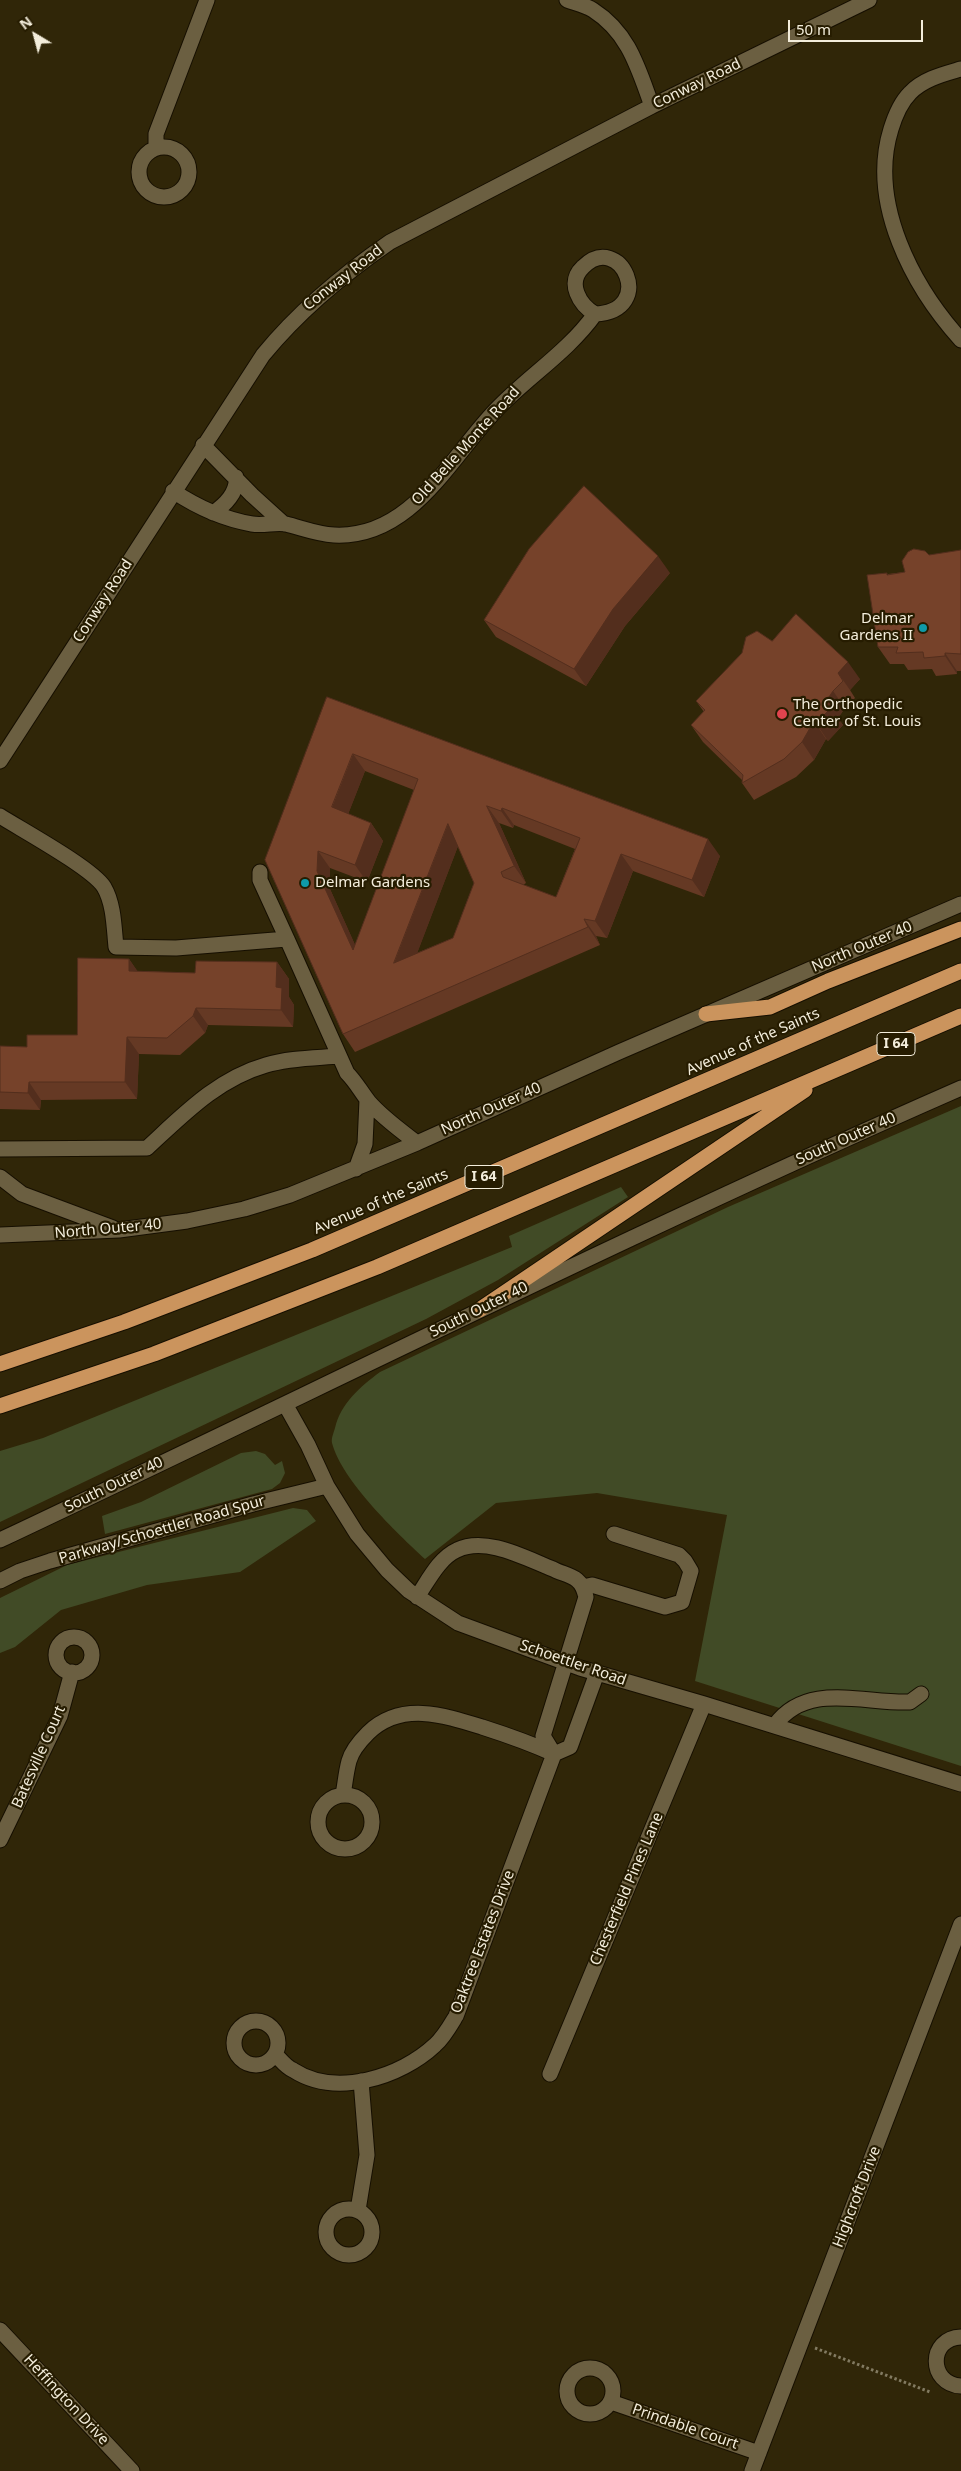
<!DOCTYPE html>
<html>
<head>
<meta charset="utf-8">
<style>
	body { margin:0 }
	#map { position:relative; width:961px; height:2471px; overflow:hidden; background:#302608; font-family:"Noto Sans",sans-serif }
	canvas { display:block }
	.north { position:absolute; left:10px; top:10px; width:50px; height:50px; -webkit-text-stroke:4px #261c00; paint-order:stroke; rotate:323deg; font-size:14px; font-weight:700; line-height:20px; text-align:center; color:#f3eddb }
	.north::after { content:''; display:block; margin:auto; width:18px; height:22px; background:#f3eddb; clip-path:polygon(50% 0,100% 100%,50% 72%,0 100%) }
	.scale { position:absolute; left:788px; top:20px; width:135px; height:22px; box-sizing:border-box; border:2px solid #f3eddb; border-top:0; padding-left:6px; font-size:15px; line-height:18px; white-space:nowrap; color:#f3eddb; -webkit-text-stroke:4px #261c00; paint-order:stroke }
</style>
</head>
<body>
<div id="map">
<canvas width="961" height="2471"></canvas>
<div class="north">N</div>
<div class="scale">50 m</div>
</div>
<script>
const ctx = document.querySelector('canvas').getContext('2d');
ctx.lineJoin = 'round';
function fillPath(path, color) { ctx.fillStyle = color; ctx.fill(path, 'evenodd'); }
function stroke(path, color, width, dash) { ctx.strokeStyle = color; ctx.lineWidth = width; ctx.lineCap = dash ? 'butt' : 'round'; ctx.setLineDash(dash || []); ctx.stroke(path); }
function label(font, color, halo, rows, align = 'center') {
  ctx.font = font + ' "Noto Sans",sans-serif'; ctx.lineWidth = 4.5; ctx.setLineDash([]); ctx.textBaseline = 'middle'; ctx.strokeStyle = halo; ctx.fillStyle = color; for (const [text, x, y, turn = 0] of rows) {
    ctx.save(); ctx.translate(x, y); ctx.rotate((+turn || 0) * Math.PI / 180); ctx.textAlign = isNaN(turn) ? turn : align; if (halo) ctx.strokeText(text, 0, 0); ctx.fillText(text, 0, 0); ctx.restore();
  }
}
fillPath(new Path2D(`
	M961,1106V1766L695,1681L727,1515L597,1493L496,1503L425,1559C397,1533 342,1481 332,1443C331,1438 334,1432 335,1428C341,1403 360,1387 380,1372L728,1207Z
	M621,1187L628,1197L498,1280L426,1319L0,1522V1451L43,1438L512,1247L509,1236Z
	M256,1451L265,1454L275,1465L282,1461L285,1473L280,1483L272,1489L105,1534L102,1516L141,1502L241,1453Z
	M293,1508L307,1510L316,1521L240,1572L147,1585L61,1610L15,1647L0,1653V1598L67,1565Z`), '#414b26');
const minor = new Path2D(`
	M567,0C575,3 585,5 593,10C629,33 638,68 652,106
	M961,69C944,74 923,79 910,93C900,103 895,116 891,129C868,203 913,287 961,340
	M139 172a25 25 0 1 1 50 0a25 25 0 1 1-50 0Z
	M156,148V134L207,0
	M203,445L252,495L284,524
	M173,491C197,507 223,519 252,524C263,526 276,522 286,524C302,528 317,534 334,535C411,539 450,458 495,411C527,377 568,352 595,314C658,311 620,230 583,267C566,283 580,305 595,314
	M213,513C225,505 238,492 236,477
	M0,761L263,355C300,310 342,275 390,242L652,106L869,0
	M0,816C22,830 92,868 104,887C114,904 114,928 116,947L176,948L287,939L260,880V872
	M287,939L347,1073C356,1082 361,1092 369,1102C383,1118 400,1130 417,1143
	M0,1149L147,1148C183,1115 217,1079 266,1065C289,1058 315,1058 339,1056
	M356,1169L365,1144L367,1100
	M0,1177L22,1194L113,1228
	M0,1235L119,1230L187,1221L244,1209L290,1195L417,1143L619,1052L961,904
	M285,1404L308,1445L327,1486L357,1534L387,1570L409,1591L458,1623L580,1668L704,1704L961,1784
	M0,1540C320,1389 637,1230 961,1088
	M0,1581L20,1571L50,1561L253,1504L327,1486
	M583,1587L592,1585L665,1607L682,1602L691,1571L685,1561L679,1555L614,1534
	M417,1597C428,1581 439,1558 457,1550C486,1536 525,1558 553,1569C560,1573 571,1575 577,1580C583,1585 584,1590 586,1597L543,1736L554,1754
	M56 1655a18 18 0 1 1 36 0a18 18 0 1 1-36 0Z
	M775,1725C807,1681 864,1704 910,1702L921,1694
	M343,1795C345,1784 346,1772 349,1761C352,1750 360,1741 368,1733C401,1701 444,1715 482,1727C507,1735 530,1743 554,1754
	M318 1822a27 27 0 1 1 54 0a27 27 0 1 1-54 0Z
	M0,1840L60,1716L72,1672
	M234 2043a22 22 0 1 1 44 0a22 22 0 1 1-44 0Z
	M276,2055C281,2060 286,2067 293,2070C336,2098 401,2077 435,2045C444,2037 450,2026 456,2016L554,1754L570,1747L597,1673
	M550,2074L704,1704
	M326 2232a23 23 0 1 1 46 0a23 23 0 1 1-46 0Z
	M358,2210L367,2155L361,2081
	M0,2330L132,2471
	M961,2337C928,2338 928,2384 961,2386
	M567 2391a23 23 0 1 1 46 0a23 23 0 1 1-46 0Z
	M611,2402L759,2453
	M752,2471L961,1924`);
const highway = new Path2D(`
	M706,1014L770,1007L828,981L961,929
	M479,1310L805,1090
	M0,1364L124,1322L312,1250L961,971
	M0,1406L154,1354L377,1267L961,1016`);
stroke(minor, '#160f00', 17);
stroke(highway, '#160f00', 17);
stroke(new Path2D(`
	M815,2348L930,2392`), '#827a61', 3, [2.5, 2.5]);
stroke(minor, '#6b5f41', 15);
stroke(highway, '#cb945d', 15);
fillPath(new Path2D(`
	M961,550V671H957V674L936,676L932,669L908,670L904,664H890L878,647L888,574L905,572Z
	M670,573L625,626L586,686L496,637L484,620Z
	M772,641L860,679L850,690L855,698L845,708L838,718L843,725L828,741L826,739L814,760L796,777L754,800L742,783V780L703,742L691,725L704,712L696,701Z
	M327,697L720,856L704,897L633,871L607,938L596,936L600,945L355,1052L343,1034L265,860ZM365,771L414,790L355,945L330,889V868L367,882L383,841L371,823L348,814ZM499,823L513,828L514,825L575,849L556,897L523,885L526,883ZM458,846L474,883L453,938L417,953Z
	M129,959L137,971L195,973L277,962L289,979V997L294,1005L293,1027L208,1025L205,1033L180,1055L139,1054L137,1099L41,1100L40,1110L0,1109V1046L27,1047L77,1035Z`), '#653924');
fillPath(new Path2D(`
	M658,556L670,573L625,626L586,686L574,669L613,609Z
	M945,653L957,671V674L945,656Z
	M848,662L860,679L850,690L838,673Z
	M833,691L845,708L838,718L843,725L828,741L816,723L825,703Z
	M814,721L826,739L814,760L802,742Z
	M353,754L365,771L344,825L332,807Z
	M487,806L499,823L526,883L514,866Z
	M502,808L514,825L513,828L501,811Z
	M371,823L383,841L367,882L355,865Z
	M448,824L460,841L407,980L394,963Z
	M708,839L720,856L704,897L692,880Z
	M318,851L330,868V889L365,967L353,950L317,871Z
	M621,854L633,871L607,938L595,921Z
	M584,919L596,936L600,945L588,927Z
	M129,959L141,976L129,971Z
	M277,962L289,979V997L294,1005L293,1027L281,1010L276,987Z
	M196,1008L208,1025L205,1033L193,1016Z
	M127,1037L139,1054L137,1099L125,1082Z
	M29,1082L41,1100L40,1110L28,1093Z`), '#532e1d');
const building = new Path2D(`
	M584,486L658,556L613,609L574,669L484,620L529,549Z
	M914,549L925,551L929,555L961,550V654L945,653V656L924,658L923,652L896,653L898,647H878L867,575L887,573V575L905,572L902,561L908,552Z
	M796,614L848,662L838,673L843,681L833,691L825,703L831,708L816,723L814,721L802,742L784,759L742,783L743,775L691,725L705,710L696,701L742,653L746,637L757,631L772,641Z
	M327,697L708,839L692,880L621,854L595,921L584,919L588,927L343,1034L265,860ZM353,754L418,779L353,950L317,871L318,851L355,865L371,823L332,807ZM487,806L501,811L502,808L580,838L556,897L503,877L501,872L514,866ZM448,824L474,883L453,938L394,963Z
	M78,958L129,959V971L195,973L196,961L277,962L276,987L282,988L281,1010L196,1008L193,1016L167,1038L127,1037L125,1082H29L28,1093L0,1092V1046L27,1047V1035H77Z`);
fillPath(building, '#76422a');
stroke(building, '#532e1d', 1);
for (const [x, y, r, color] of [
	[923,628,5,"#0f9aa8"],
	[782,714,6,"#e0444e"],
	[305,883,5,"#0f9aa8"]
]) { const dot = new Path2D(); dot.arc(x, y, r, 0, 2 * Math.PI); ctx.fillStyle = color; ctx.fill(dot); stroke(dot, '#261c00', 2); }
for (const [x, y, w] of [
	[896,1044,38],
	[484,1177,38]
]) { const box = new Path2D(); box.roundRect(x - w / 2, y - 11.5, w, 23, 4); ctx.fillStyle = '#261c00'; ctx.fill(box); stroke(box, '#f3eddb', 1); }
label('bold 14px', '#f3eddb', null, [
	["I 64",896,1044],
	["I 64",484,1177]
]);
label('15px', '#f3eddb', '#261c00', [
	["Conway Road",697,84,-26],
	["Conway Road",343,278,-38],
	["Old Belle Monte Road",466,446,-48],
	["Conway Road",103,601,-57],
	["North Outer 40",862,947,-23],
	["Avenue of the Saints",753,1042,-24],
	["North Outer 40",491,1109,-24],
	["South Outer 40",846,1139,-24],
	["Avenue of the Saints",381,1202,-23],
	["North Outer 40",108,1229,-5],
	["South Outer 40",479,1310,-26],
	["South Outer 40",114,1485,-26],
	["Parkway/Schoettler Road Spur",162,1530,-16],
	["Schoettler Road",573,1663,19],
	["Batesville Court",39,1757,-66],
	["Chesterfield Pines Lane",627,1889,-67],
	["Oaktree Estates Drive",483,1942,-69],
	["Highcroft Drive",857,2197,-69],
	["Heffington Drive",66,2400,47],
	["Prindable Court",685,2427,19]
]);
label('15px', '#f3eddb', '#261c00', [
	["Delmar",913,619,"right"],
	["Gardens II",913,636,"right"],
	["The Orthopedic",793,705],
	["Center of St. Louis",793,722],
	["Delmar Gardens",315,883]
], 'left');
</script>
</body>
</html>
